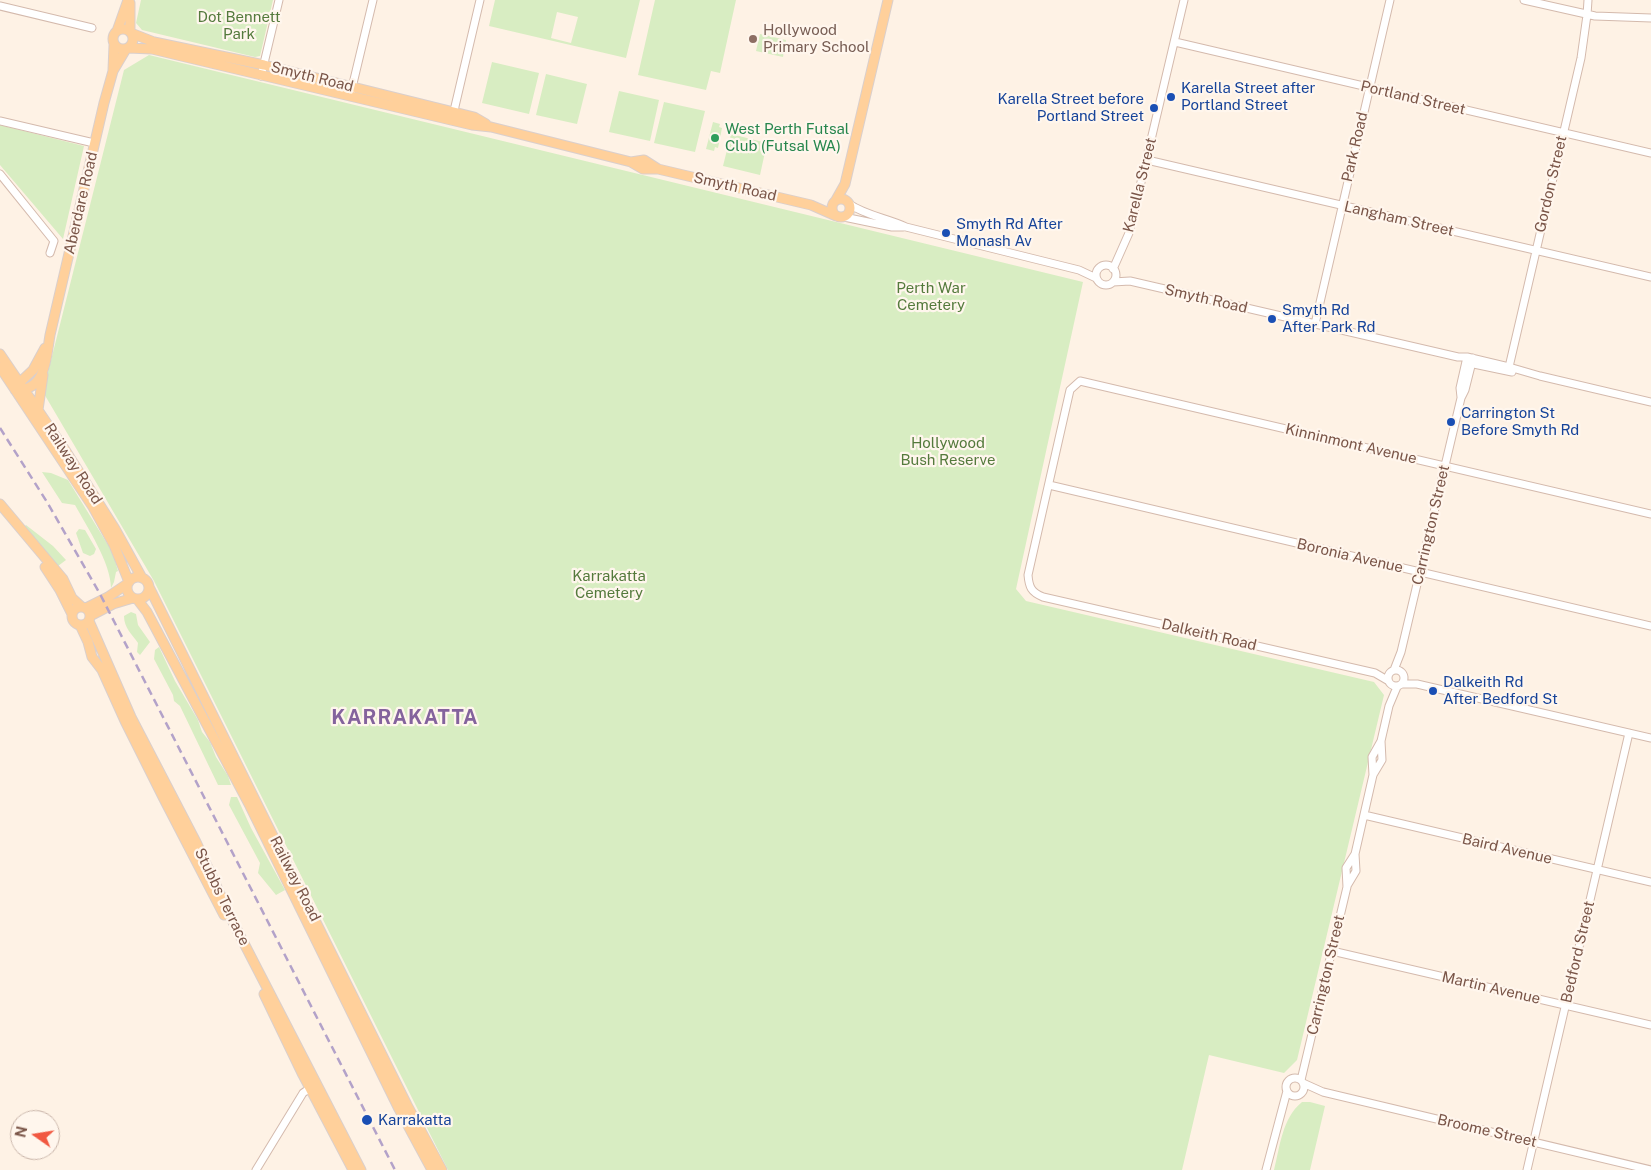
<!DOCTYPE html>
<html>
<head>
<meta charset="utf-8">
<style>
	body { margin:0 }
	#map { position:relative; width:1651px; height:1170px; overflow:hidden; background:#fef2e5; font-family:"Public Sans",sans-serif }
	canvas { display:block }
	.north { position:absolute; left:10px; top:1110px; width:50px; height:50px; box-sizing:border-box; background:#fff6ed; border:1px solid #cab6ab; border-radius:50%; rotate:283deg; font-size:14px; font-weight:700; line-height:20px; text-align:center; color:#7a5548 }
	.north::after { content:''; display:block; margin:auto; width:18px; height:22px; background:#f15841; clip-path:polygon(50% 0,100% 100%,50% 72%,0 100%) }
</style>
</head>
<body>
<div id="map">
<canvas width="1651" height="1170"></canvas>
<div class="north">N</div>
</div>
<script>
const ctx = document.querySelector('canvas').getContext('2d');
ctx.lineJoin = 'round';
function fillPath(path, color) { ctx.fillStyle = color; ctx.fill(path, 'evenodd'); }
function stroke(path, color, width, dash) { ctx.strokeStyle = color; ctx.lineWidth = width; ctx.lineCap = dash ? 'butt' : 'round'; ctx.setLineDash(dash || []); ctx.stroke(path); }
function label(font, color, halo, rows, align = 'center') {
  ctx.font = font + ' "Public Sans",sans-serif'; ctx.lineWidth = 4.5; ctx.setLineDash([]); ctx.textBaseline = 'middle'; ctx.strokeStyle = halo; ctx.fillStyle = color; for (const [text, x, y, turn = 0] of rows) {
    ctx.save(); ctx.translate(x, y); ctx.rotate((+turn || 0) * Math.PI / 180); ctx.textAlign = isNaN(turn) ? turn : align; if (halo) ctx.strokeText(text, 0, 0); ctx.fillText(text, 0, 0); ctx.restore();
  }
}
fillPath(new Path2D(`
	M141,0H273L260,56L255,57L142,30L136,23Z
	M495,0H640L626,58L489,26ZM557,12L578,17L571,43L551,38Z
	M655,0H736L720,73L711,71L706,90L638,75Z
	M760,34L786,40L783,57L756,51Z
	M149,55L1083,282L1016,589L1026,601L1374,682L1384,695L1297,1060L1284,1073L1209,1055L1182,1170H448L154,581L43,392L124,70Z
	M492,62L539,73L529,114L482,103Z
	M546,74L587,84L577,124L536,115Z
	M619,91L659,100L650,141L609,132Z
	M664,102L705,111L695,152L654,143Z
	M713,122L720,124L719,127L722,128L718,148L715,147L714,151L706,149Z
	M0,125L84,146L63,239L0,165Z
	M731,134L767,143L760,175L723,166Z
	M42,472L51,473L68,480L113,553L118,571L116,572L114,582L111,588C111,563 87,527 75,505L62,503Z
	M26,525L53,546L66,560L58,566L25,526Z
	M79,529L85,530L96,549L94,554L90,556L83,553L76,533Z
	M131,612L136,614L138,625L150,642L140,655L137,652L138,643C132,634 124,628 124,616Z
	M159,647L175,681L198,720L202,732L210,742L216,757L228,776L231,785H218L180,706L174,701L173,695L154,659L155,650Z
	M231,797H237L251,828L285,890L276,895L258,873L260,863L229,805Z
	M1302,1102H1310L1325,1106L1310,1170H1274C1280,1147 1282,1118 1302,1102Z`), '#d8edc2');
const minor = new Path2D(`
	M1524,0L1595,16L1651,18
	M0,6L92,28
	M1175,42L1651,153
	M261,76L279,0
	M351,92L373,0
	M453,115L480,0
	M0,121L94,143
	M1147,160L1651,277
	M0,174L54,241L50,253
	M849,204C867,216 887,218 906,227L1079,270L1096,278
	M844,217L892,227H903
	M1096 275a10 10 0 1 1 20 0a10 10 0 1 1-20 0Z
	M1113,269L1129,233L1184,0
	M1113,282L1130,281L1458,357H1467L1509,367L1540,376L1651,402
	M1315,324L1390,0
	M1469,363L1512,372
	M1509,367L1581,58L1587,15L1588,0
	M1461,397L1460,388L1467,357
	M1049,485L1651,626
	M1388 678a8 8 0 1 1 16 0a8 8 0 1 1-16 0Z
	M1394,670L1401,652L1461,398L1465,390L1473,358
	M1387,680L1375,673L1043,597C1031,592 1029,587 1028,575L1070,390L1080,381L1651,514
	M1402,684H1417L1651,738
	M1373,775L1372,757L1381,741
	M1364,815L1651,882
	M1347,886L1356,871L1355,854
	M1332,951L1651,1025
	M1286 1087a9 9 0 1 1 18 0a9 9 0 1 1-18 0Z
	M1301,1080L1347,887L1346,868L1355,854L1373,775L1382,760L1381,741L1389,706L1397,687
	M1303,1083L1323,1092L1651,1170
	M256,1170L303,1093L313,1086
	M1266,1170L1287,1091
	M1527,1170L1629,733`);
const major = new Path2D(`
	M113 39a10 10 0 1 1 20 0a10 10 0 1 1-20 0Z
	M117,31L128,0
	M130,32V3
	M131,33L154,42L264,65L474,117L486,124
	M128,48L152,49L472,125L491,127L631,162L643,169H658L811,205L836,216
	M113,70L114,45
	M631,162L644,160L658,169
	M832 208a9 9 0 1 1 18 0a9 9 0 1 1-18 0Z
	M836,200L845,184L888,0
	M0,354L65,450L115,529L142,578
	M0,367L93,507L114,545L129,582
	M17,385L33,370L45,348
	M15,390C46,391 46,359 50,335L104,103L113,71L126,49
	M38,410L43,375
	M0,504L63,579L72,598L82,607
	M45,567L60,590L72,614
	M127 588a11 11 0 1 1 22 0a11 11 0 1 1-22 0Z
	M149,587L407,1105L442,1170
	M137,599L147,612L250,806L399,1109L432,1170
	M72 616a9 9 0 1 1 18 0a9 9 0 1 1-18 0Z
	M86,608L108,597L127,584
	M90,616L113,604L133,598
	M89,621L131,717L196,842L232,920L361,1170
	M80,625L88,642L92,657L102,670L125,721L164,799L224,915
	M264,994L303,1075L353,1170`);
stroke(minor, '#d4baad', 9);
stroke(major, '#dacfcc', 11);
stroke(minor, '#fff', 7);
stroke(major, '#ffd09b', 9);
stroke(new Path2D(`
	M0,428L47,502L100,594L395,1170`), '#b3a2c9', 2.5, [8, 5]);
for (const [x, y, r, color] of [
	[753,39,5,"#8d6e63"],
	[1171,97,5,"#1a4fb4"],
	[1154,108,5,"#1a4fb4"],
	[715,138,5,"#2e9e5b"],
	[946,233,5,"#1a4fb4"],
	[1272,319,5,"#1a4fb4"],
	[1451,422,5,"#1a4fb4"],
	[1433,691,5,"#1a4fb4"],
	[367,1120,6,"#1a4fb4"]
]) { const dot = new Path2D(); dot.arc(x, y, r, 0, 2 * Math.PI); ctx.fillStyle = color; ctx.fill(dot); stroke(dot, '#fff6ed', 2); }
label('15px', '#547a3c', '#fff6ed', [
	["Dot Bennett",239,17],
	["Park",239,34],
	["Perth War",931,288],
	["Cemetery",931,305],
	["Hollywood",948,443],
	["Bush Reserve",948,460],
	["Karrakatta",609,576],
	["Cemetery",609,593]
]);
label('15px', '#785e54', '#fff6ed', [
	["Hollywood",763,30],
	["Primary School",763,47]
], 'left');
label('15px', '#7a5548', '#fff6ed', [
	["Smyth Road",312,77,14],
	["Portland Street",1413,98,13],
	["Park Road",1355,147,-77],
	["Gordon Street",1551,184,-77],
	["Karella Street",1140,185,-76],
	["Smyth Road",735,187,13],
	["Aberdare Road",81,203,-77],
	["Langham Street",1399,219,13],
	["Smyth Road",1206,299,13],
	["Kinninmont Avenue",1351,444,13],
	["Railway Road",73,464,57],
	["Carrington Street",1431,525,-77],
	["Boronia Avenue",1350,556,13],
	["Dalkeith Road",1209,635,13],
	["Baird Avenue",1507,849,13],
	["Railway Road",295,879,63],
	["Stubbs Terrace",222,897,64],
	["Bedford Street",1578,952,-77],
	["Carrington Street",1326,975,-77],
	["Martin Avenue",1491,988,13],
	["Broome Street",1487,1131,13]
]);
label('15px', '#164399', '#fff6ed', [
	["Karella Street after",1181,88],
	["Portland Street",1181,105],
	["Karella Street before",1144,99,"right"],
	["Portland Street",1144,116,"right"],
	["Smyth Rd After",956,224],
	["Monash Av",956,241],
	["Smyth Rd",1282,310],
	["After Park Rd",1282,327],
	["Carrington St",1461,413],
	["Before Smyth Rd",1461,430],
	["Dalkeith Rd",1443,682],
	["After Bedford St",1443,699],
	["Karrakatta",378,1120]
], 'left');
label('15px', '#27864d', '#fff6ed', [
	["West Perth Futsal",725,129],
	["Club (Futsal WA)",725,146]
], 'left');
ctx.letterSpacing = '1px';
label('bold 20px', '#84639d', '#fff6ed', [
	["KARRAKATTA",405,718]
]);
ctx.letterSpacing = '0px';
</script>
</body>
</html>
